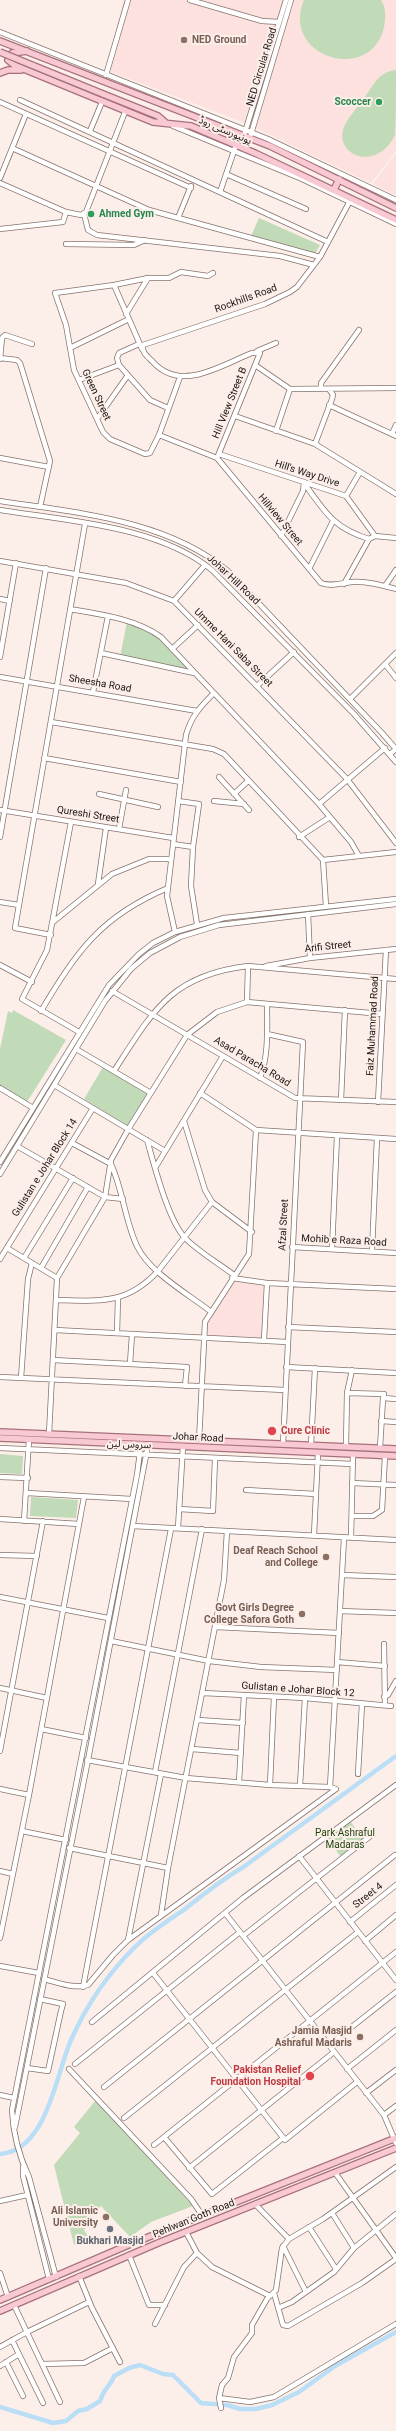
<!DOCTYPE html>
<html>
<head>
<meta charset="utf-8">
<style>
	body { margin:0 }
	canvas { display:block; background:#fcefea }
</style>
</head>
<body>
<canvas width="396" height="2431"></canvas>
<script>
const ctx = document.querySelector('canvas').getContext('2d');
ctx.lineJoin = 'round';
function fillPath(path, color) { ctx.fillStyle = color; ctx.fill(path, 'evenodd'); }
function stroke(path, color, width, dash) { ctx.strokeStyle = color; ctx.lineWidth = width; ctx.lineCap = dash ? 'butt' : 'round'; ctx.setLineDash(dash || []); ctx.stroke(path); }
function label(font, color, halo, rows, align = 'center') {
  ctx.font = font + ' Roboto,"Noto Sans Arabic",sans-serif'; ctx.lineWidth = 4; ctx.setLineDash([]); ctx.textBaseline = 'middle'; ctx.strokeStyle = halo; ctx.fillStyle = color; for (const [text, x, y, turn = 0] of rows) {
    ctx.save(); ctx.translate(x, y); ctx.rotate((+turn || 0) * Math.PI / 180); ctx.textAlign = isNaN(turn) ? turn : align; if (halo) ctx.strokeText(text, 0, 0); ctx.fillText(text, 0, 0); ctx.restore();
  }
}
fillPath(new Path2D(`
	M123,0H396V151L371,183L243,122L111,72L112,47Z
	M396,153V195H395L373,184Z
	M231,1280L268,1285L264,1339L206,1336L205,1321Z`), '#fce1df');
fillPath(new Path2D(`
	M304,0H381C386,8 386,18 384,27C371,85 280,57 304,0Z
	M396,70C396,82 396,127 395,135C376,174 333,154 344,127C348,117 359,106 365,97C374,84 379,72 396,70Z
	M259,218L320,245L315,254L251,236Z
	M127,622L161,637L194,673L120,657Z
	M13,1010L66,1040L27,1102L0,1088V1049L8,1011L12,1013Z
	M103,1067L147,1094L128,1126L84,1099Z
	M0,1454L23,1456L22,1474L0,1473Z
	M31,1497L78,1500L76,1518L30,1516Z
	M350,1821L364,1840L341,1857L327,1838Z
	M96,2100L193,2206L151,2222L130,2237L101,2206L87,2220L89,2224L84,2230L89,2238L74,2245L54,2165L80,2133L74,2127Z`), '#c1dab7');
stroke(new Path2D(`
	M0,2154C47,2151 56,2074 71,2040C87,2004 109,1972 137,1945C151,1931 169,1920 185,1909C204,1894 221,1880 242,1868L396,1756
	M0,2407L53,2423L66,2421L78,2411L87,2409L100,2401C104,2387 111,2386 114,2376L129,2368L140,2365L163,2374L173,2375L201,2403L227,2405L240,2409H256L272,2405L299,2392L335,2366L396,2332`), '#bbdef7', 4.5);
const minor = new Path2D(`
	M190,0L262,21L279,22
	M0,32L268,139L396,200
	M106,75L128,0
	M20,100L328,242
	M0,102L191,188
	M173,126L302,179L396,224
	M90,131L102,102
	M245,132L286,0
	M251,134L291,0
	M12,148L149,210L320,257
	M226,174L306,209
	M0,178L26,114
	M0,183L66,212L63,222L0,229
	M220,192L235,148
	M66,212L81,215L86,212L125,112
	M84,214L88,230L97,235L280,256L314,265
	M178,218L191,186
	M66,244L134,245L145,240
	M114,285L148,278H169L181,272L208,276L213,273
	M126,314L148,278
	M139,344L119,353L117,358L119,365L150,400L168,408
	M70,348L129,319
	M142,349L114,285L55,293L66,325L74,370L103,432L110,439L145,454L150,453L159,435L180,377
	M257,351L276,343
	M0,358L17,360L20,363L50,461L40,507
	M0,359L2,338L5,335L32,344
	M255,365L290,389L396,388
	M79,380L119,365
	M321,389V383L359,330
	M329,405L396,436
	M235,416L315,444L396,494
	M97,419L128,375
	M276,431L290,389
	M392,434L396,425
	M159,435L217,458L321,583C332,587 341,583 352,582C367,581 381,585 396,589
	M315,444L332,399L333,395L329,389
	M219,454L346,496L375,536L396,538
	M0,458L49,467
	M217,458L260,353H252C221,365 181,393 153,362C148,357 141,352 143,345L265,304L290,292L297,287L320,257L351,199
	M304,483C325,512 333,528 369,539L375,536
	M346,496L360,472
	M0,501C77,513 165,519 228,571L382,733L396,749L390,754
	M0,510C68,521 158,526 212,570L354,714L396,762
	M281,536L303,491L304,483
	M0,561L126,583L174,601L347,779L396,843
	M309,569L333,521
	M344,584L369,539
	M385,586L396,570
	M0,599L10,601
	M174,601L205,565
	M70,609C100,614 136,619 161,637L319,804L351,842L359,856
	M172,649L198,625
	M101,653L194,673
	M0,657L16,563
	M385,664L396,678
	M0,677L197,711
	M258,685L294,652
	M93,692L108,616
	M350,699L396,653
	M51,722L213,749L224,754L323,860
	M44,758L181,782
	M219,777L249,810
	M99,794L158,807
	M234,794L248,781
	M178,801L199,804L193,847
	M214,801L244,804
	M319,804L385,748
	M0,810L173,838
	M71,822L47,950L22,999L79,1032
	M119,829L126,790
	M0,837L46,568
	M299,837L330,817
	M173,844L193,847L191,886L197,924
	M323,860L396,852
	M323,860L326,906
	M98,884L106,828
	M0,902L19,905
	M308,914L310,958
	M53,922L112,874L149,859H171
	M175,932L167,896L186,735C191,717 200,707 213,694
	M51,935L15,928L85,524
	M0,965L32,982
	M266,966L310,958L396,949
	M112,991L295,1098L396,1102
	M247,1002L248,966
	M41,1011C77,951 101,916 168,888
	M267,1034L303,1042L283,1444
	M76,1049L151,1093
	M114,1071C153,1011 171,975 248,966L396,979
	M260,1078C269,1055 267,1028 267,1004
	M54,1085L165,1151
	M0,1088L33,1108
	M200,1093L256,1130L396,1139
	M341,1100L345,1010
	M378,1102L386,950
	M184,1121L205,1190L212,1202L252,1232
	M147,1140C154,1164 168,1220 185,1238C199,1252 218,1263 234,1275
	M72,1143L111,1164C123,1190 125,1221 137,1246C149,1272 188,1294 210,1311
	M17,1146L105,1197L123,1199
	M0,1162L109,985L139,954L153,943L175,932L224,918L396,899
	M155,1168L223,1056
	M0,1174L105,1001L131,969L150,953L180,937L219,925L396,904
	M292,1247L396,1253
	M7,1248L57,1278
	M332,1249L337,1136
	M372,1251L377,1138
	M24,1258L73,1178
	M0,1259L93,1108
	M41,1268L88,1187
	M232,1278L267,1283L396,1289
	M56,1300C99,1301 127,1305 158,1271L212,1202
	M288,1327L396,1332
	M55,1330L287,1342
	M117,1333L118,1298
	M264,1340L267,1283
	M53,1360L187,1367L185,1386
	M130,1364L132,1334
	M286,1367L396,1373
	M0,1377L285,1390
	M21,1378L28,1279L32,1263
	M347,1393L384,1394L383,1398
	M381,1421L396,1422
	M49,1434L57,1278L105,1197L111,1160L129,1128L187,1035L217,1012L247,1002L382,1014
	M199,1441L205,1322L249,1254L256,1130
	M311,1445L315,1368
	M346,1446L347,1393L352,1370
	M0,1448L353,1464
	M380,1448L383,1398L396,1399
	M0,1477L28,1478
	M352,1483L396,1485
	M246,1490L316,1494
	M27,1493L132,1499
	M179,1509L213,1511L215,1458
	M352,1516H373L382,1510L385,1456
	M0,1519L79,1524
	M24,1521L29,1439
	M133,1526L396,1540
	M178,1528L183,1446
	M314,1535L318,1453
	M351,1538L353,1454
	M0,1555L37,1556
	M342,1575L396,1577
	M0,1597L108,1618
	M340,1611L396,1613
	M216,1627L339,1633
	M111,1641L209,1661L261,1667L337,1670
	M384,1644L385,1705
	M337,1662L385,1666
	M0,1688L47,1698
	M203,1693L305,1698L391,1706
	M384,1697L388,1695L396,1681
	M198,1720L243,1723
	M41,1729L86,1738
	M192,1749L241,1753
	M0,1751L43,1521
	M155,1772L202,1529
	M358,1774L362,1704
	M239,1782L244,1695
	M270,1785L274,1697
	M300,1786L305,1698
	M330,1787L344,1538
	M0,1789L29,1795
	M22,1831L66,1840
	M69,1848L168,1868
	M299,1856L396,1980
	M0,1871L13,1874
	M225,1913L384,2115L396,2106
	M161,1915L168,1868L224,1580L227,1531
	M350,1922L396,1885
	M243,1936L373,1834
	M0,1938L29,1795L84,1497
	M128,1940L161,1774
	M365,1941L396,1915
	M0,1966L39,1973
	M153,1973L285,2140L357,2082
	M44,1979C58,1983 75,1989 88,1985L113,1955L128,1940L336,1789L330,1787L270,1785L186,1778L87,1760
	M83,1987L171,1529
	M92,2022L243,1898L396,1785
	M329,2045L396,1992
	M75,2064L240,1932
	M27,2068L48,2071L61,2011L63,2004L40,1999
	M69,2069L191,2199L202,2215
	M347,2069L396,2030
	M104,2087L395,1855
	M366,2093L396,2070
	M0,2095L14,2098
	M384,2115L396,2143
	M124,2118L358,1932
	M15,2127L88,1760L148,1445
	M164,2137L212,2194L283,2138
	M154,2145L396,1952
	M23,2167V2176L49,2279
	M189,2168L334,2052
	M336,2174L396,2258
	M0,2201L27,2195
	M255,2204L289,2239
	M332,2213L354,2248
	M309,2227L336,2269
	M186,2232L197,2253L212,2267L270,2296
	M283,2246L306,2292
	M129,2255L149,2305H165
	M0,2273L8,2297
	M79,2276L92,2308L120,2362
	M56,2277L29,2177C19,2156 13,2133 12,2110L137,1475L141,1444
	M274,2293L283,2325L288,2326L362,2283L396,2259
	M14,2305L60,2402
	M278,2308L292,2302L334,2272L354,2248L396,2214
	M155,2324L184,2267L197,2253
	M12,2340L43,2403
	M0,2347L27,2332L89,2302
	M6,2362L23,2396
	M42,2364L84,2363L113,2348
	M0,2366L19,2354
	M219,2398L250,2402L274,2397L396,2324
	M221,2408L219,2398L222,2385L228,2378L234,2357L252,2333V2325L267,2299L276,2290L282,2248L289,2239L323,2219L396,2167`);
const major = new Path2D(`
	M0,41L270,146L396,208
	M27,51L12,53L8,60L14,65L153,122L191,126L257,154L396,220
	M0,73L8,70H21
	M103,94L158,116L166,123
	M334,190L339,179
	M0,1432L396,1449
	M0,1438L396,1456
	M0,2300L126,2246L396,2138
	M0,2311L158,2243L396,2148`);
stroke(minor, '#86736c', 6);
stroke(major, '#a7717b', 8);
stroke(minor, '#fff', 4.5);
stroke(major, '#f8c8d3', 5.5);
const majorBridge = new Path2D(`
	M0,52L103,94`);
stroke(majorBridge, '#a7717b', 8, []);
stroke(majorBridge, '#f8c8d3', 5.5);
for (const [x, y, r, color] of [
	[184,40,4,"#8d6e63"],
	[379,102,4,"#2e9e5b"],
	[91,214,4,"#2e9e5b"],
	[272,1431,5,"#e0444e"],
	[326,1557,4,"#8d6e63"],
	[302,1614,4,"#8d6e63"],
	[360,2037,4,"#8d6e63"],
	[310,2076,5,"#e0444e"],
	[106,2217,4,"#8d6e63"],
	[110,2229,4,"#6b7280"]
]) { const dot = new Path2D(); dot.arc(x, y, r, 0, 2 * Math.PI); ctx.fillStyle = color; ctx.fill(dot); stroke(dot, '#fcefea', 1.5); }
label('bold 10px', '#785e54', '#fcefea', [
	["NED Ground",192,40,"left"],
	["Deaf Reach School",318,1551],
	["and College",318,1563],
	["Govt Girls Degree",294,1608],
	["College Safora Goth",294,1620],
	["Jamia Masjid",352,2031],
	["Ashraful Madaris",352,2043],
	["Ali Islamic",98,2211],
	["University",98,2223]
], 'right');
label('10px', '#1a1310', '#fcefea', [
	["NED Circular Road",262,67,-73],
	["یونیورسٹی روڈ",225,131,23],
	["Rockhills Road",246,299,-20],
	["Green Street",96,395,65],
	["Hill View Street B",230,403,-68],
	["Hill's Way Drive",307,474,18],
	["Hillview Street",280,520,50],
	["Johar Hill Road",233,580,43],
	["Umme Hani Saba Street",233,648,45],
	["Sheesha Road",100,684,10],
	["Qureshi Street",88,815,9],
	["Arifi Street",328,947,-6],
	["Faiz Muhammad Road",373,1026,-87],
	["Asad Paracha Road",252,1062,31],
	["Gulistan e Johar Block 14",45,1168,-58],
	["Afzal Street",284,1225,-87],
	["Mohib e Raza Road",344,1241,3],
	["Johar Road",198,1438,3],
	["سروس لین",129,1445,2],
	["Gulistan e Johar Block 12",298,1690,4],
	["Street 4",368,1896,-38],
	["Pehlwan Goth Road",194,2219,-22]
]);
label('bold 10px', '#27864d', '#fcefea', [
	["Scoccer",371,102],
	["Ahmed Gym",99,214,"left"]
], 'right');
label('bold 10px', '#be3a42', '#fcefea', [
	["Cure Clinic",281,1431],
	["Pakistan Relief",301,2070,"right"],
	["Foundation Hospital",301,2082,"right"]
], 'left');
label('10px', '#21440e', '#fcefea', [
	["Park Ashraful",345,1833],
	["Madaras",345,1845]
]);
label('bold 10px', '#5b616d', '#fcefea', [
	["Bukhari Masjid",110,2241]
]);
</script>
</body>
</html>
